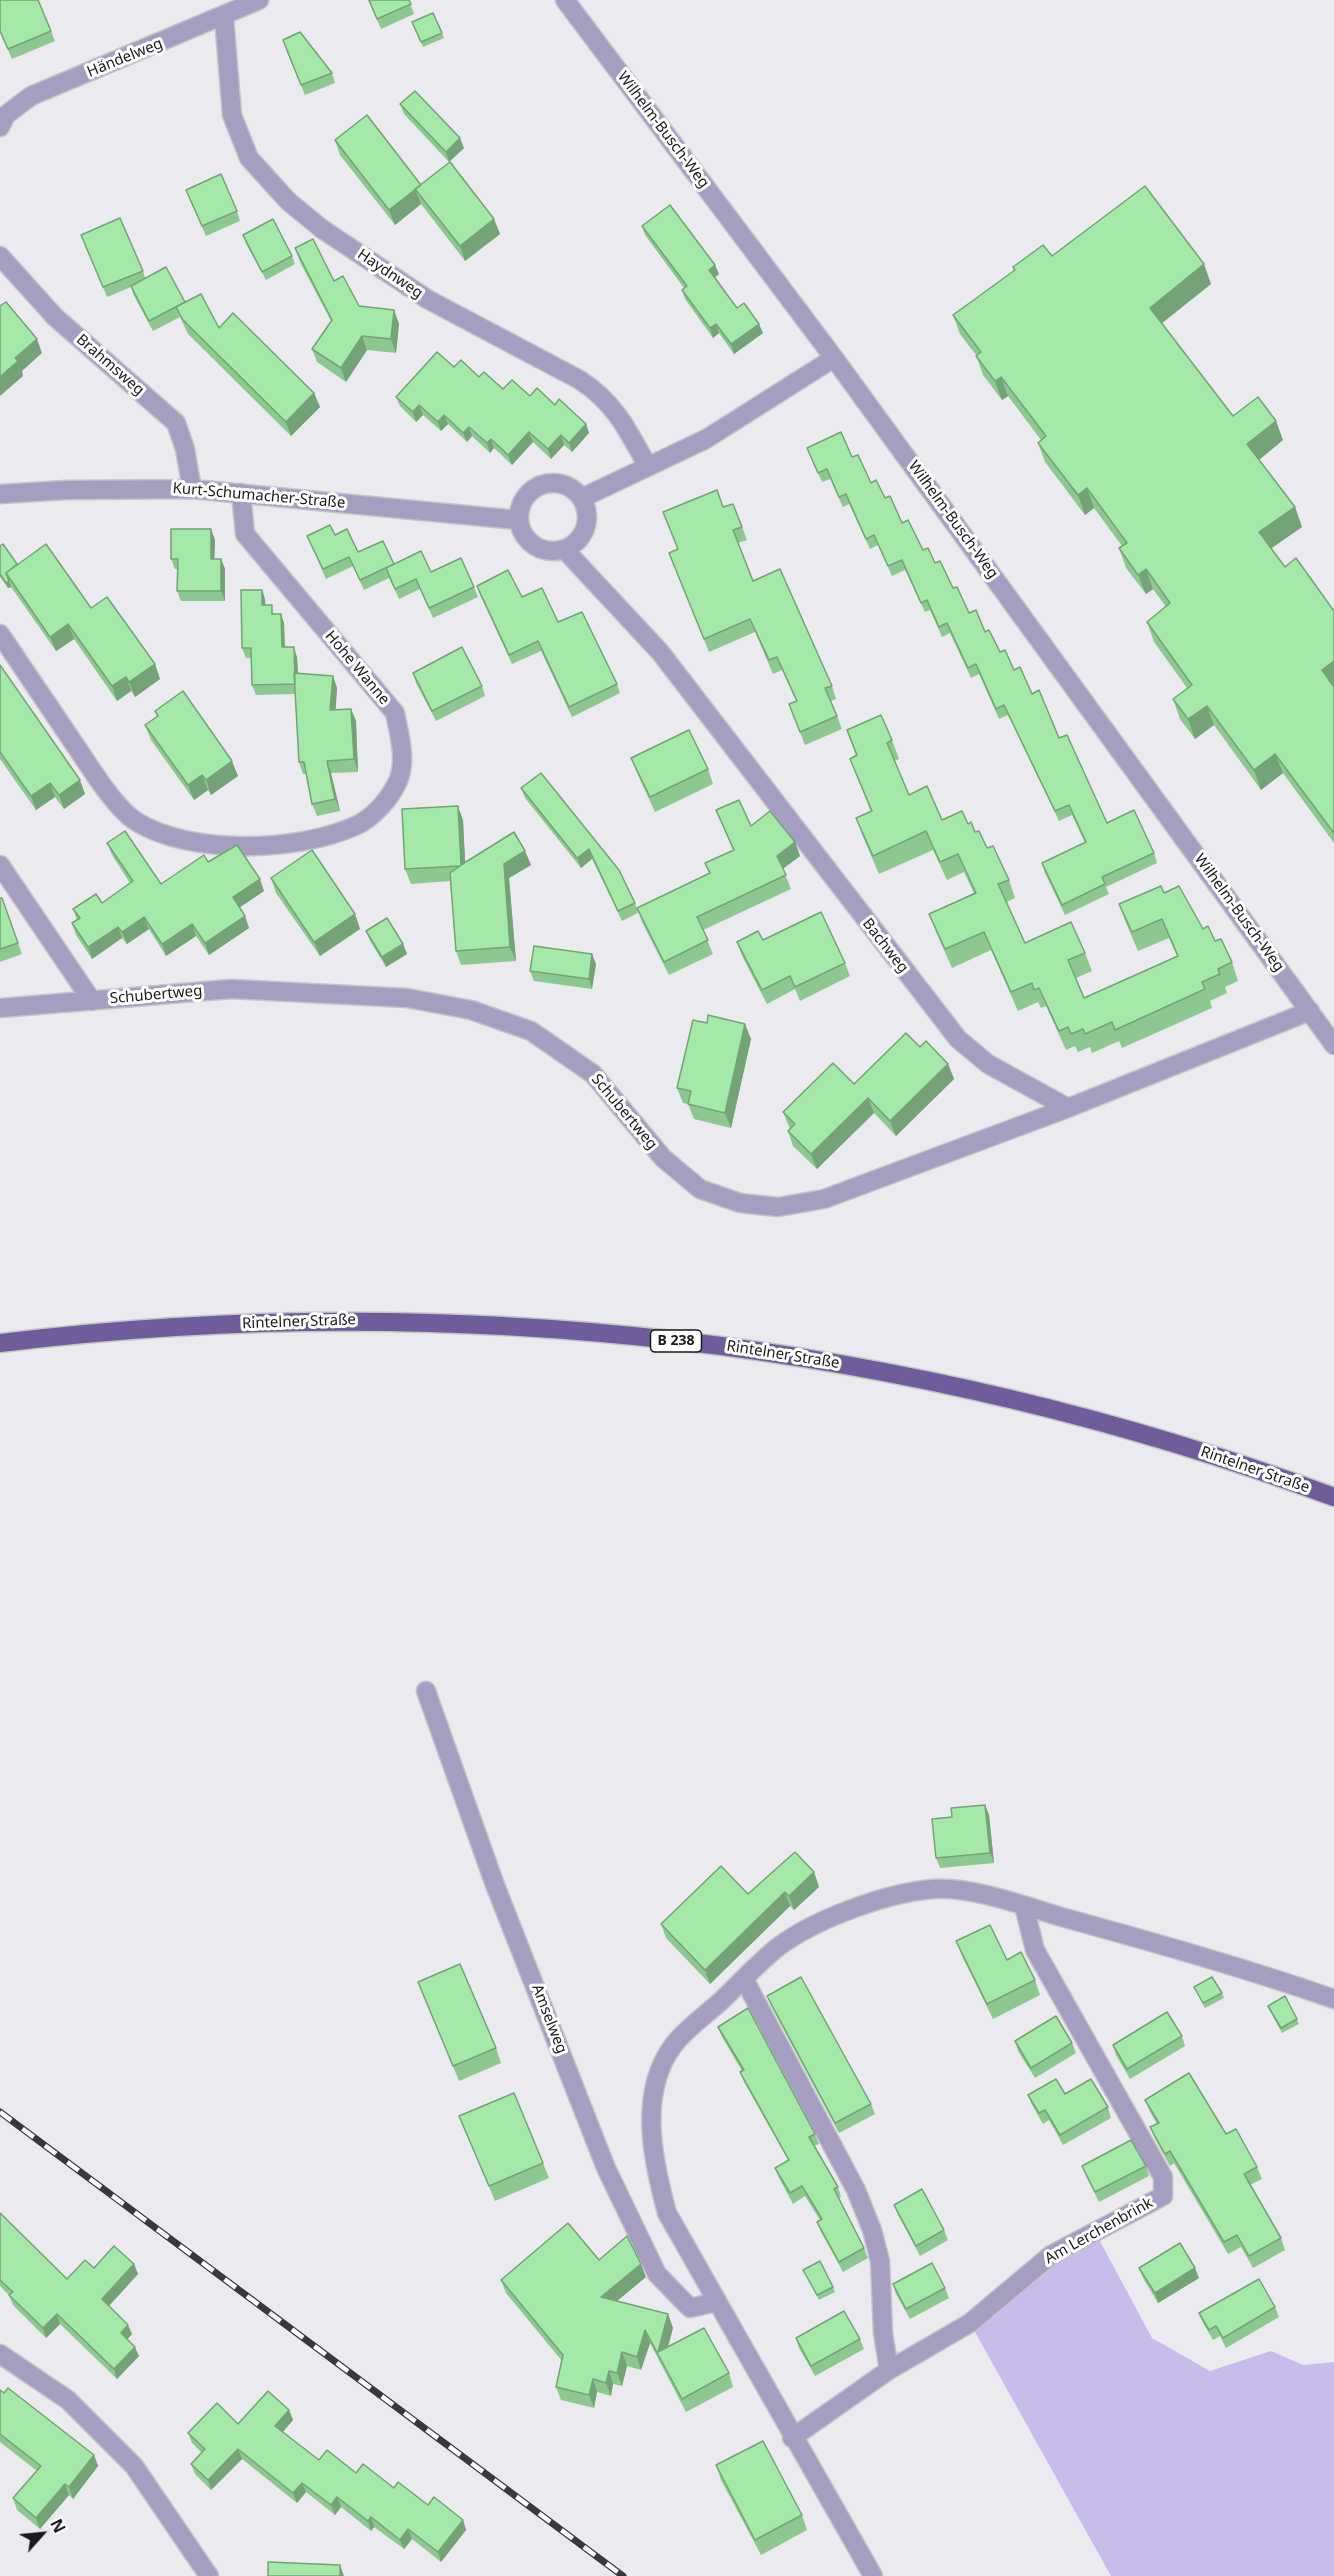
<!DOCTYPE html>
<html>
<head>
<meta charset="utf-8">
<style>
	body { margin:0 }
	#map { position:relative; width:1334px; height:2576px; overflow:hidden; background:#ebeaef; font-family:"Noto Sans",sans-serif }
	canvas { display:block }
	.north { position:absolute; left:12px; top:2504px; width:60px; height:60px; -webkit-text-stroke:4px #fff; paint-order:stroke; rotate:63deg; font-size:16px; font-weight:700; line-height:24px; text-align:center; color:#1a191b }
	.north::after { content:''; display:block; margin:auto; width:21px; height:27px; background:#1a191b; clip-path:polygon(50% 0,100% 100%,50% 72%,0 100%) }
</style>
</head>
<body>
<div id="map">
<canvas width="1334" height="2576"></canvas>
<div class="north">N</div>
</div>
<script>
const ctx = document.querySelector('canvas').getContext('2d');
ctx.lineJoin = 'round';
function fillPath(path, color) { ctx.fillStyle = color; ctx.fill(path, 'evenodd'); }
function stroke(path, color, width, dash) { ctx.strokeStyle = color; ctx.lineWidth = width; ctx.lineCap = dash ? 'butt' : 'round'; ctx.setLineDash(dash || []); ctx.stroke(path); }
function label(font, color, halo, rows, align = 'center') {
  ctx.font = font + ' "Noto Sans",sans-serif'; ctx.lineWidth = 6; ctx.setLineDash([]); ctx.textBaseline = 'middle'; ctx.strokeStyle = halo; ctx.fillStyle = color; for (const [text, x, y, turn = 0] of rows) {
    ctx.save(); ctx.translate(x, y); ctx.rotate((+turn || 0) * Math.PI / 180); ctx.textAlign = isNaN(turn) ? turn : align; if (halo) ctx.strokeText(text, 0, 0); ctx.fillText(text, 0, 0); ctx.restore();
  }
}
fillPath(new Path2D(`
	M1095,2232L1152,2338L1210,2371L1271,2351L1303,2365L1334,2362V2576H1111L970,2323L987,2322L1036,2267Z`), '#c8bced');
const street = new Path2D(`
	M565,0L834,358L1334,1045
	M224,17L232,115L249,158L288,201L322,229L427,299L580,380C615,403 627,429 647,465
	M0,127L6,115L31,96L259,0
	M0,256L55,317L176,423L185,449L192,489
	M519 517a34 34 0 1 1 68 0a34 34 0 1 1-68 0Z
	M0,494L67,490L192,489L518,520
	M582,498L706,439L834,358
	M565,550L660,652L958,1039L988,1064L1068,1108L1310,1011
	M0,634C26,672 51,710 77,748C91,769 116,809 137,822C191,855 297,852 355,826C372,819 390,799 398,781C407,760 399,734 395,713L245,534L241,493
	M0,865L92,1001
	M0,1008L231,989L407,998L471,1010L531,1031L593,1074L663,1158L700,1189L740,1203L778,1207L824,1199L1068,1108
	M426,1691L495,1885L606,2168L657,2274L690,2308L717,2302
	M744,1979L856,2190L872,2230L880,2261L883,2333L889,2370
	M0,2354L68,2400L134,2466L209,2576
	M792,2438L889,2370L970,2323L1051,2255L1163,2196V2177L1035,1950L1024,1906
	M873,2576L667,2213C653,2161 638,2095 672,2047C685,2029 706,2015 722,2000C740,1983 758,1963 778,1947C815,1919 886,1893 933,1889C973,1886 1027,1907 1065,1918C1156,1943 1245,1968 1334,1999`);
const primary = new Path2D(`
	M0,1343C449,1288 910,1340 1334,1497`);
stroke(street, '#c5c4c9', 21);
stroke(primary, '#c5c4c9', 21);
stroke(street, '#a69ec1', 18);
stroke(primary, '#6e5d9a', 18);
const rail = new Path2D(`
	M0,2112L623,2576`);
stroke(rail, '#39383a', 7);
stroke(rail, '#fff', 4.5, [14]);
fillPath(new Path2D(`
	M0,0L51,31L55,41L12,59L0,32Z
	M368,0H409L414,14L381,29Z
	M412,22L442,33L444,38L423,47Z
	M286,50L332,73L335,83L305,95Z
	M400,104L464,148L449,162L404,114Z
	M335,140L421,185L494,219L500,234L465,261L421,204L395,225L340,155Z
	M186,190L237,211L240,221L206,236Z
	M642,226L719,274L715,277L737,308L763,333L734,354L719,333L713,338L685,299L682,290L684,288L645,235Z
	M81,235L143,271L145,278L185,302L219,328L314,393L320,407L291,436L188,334L180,317L153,331L134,296L131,287L107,297Z
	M243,235L292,256L295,264L266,280L246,244Z
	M295,248L334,281L359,306L394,310L399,324L396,353L367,350L346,382L317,362L312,349L331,321L300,262Z
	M1052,256L1211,284L1162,323L1233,416L1283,440L1259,460L1295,507L1302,527L1271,548L1334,687V843L1283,773L1261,790L1214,725L1195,739L1180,719L1173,699L1187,688L1154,642L1147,622L1166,607L1153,589L1146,594L1126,568L1119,548L1122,546L1094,508L1085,515L1045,462L1038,443L1041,440L1008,396L1002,400L983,375L976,355L960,334L953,315L1014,271L1013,267Z
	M454,367L479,377L503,389L530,396L555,405L586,424L589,433L572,452L564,445L551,459L533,442L512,465L494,448L490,453L472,436L467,442L448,424L441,431L423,415L416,422L400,406L396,397Z
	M807,448L852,457L871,483L885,498L923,550L935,563L969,613L985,632L1032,694L1059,738L1107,823L1154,853L1157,863L1106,887L1109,894L1065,915L1045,873L1042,863L1085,843L1072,815L1059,821L1008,715L999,719L979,674L971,678L950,633L942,637L930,610L925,612L905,570L892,576L878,545L870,549L849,504L843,507L830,479L822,482Z
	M723,507L742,527L747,540L738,543L753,581L832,686L836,699L831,701L842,729L805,745L789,704L796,701L782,670L773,674L755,632L709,652L669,553L678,549L663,512Z
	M335,535L358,552L394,564L431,572L474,587L478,597L433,618L420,589L399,599L389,578L364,590L353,566L326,579L307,536Z
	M215,540L214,559H221L225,569V601H181L177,591V569H175L171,559Z
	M0,546L17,564L91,608L155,664L160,679L135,697L131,691L117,701L74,639L56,651L11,587L8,588L0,577Z
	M477,586L522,597L558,622L617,684L620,693L572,717L541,651L512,664L480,595Z
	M262,590L265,599V605L284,623L285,647L297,657L298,673L333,676L337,688L335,710L351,709L356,721L358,772L331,773L340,811L317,816L312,804L306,774H303L299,762L295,694L256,695L252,685V658H246L242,648Z
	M0,665L85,794L64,809L55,797L36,810L0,759Z
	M413,673L482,686L485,696L436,721L416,683Z
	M155,711L238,776L211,795L208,790L194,800L151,740L145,725L157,716Z
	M847,730L892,740L899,759L894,761L909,795L942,820L968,824L975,832L1009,880L1015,898L1007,902L1025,943L1085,953L1092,971L1076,978L1084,998L1177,956L1169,938L1138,951L1126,923L1119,904L1164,893L1215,941L1232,962L1238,981L1225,987L1227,993L1210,1001L1212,1008L1122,1048L1119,1041L1092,1053L1090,1047L1078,1052L1075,1046L1066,1050L1046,1006L1041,1008L1038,1002L1018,1011L991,950L952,968L936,932L929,914L974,893L964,872L947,880L933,850L879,874L863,837L856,818L871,812L850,759L856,756Z
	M631,758L708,769L713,784L655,812L637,773Z
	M521,788L619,870L635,903L638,913L622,921L592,859L581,868L525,798Z
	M716,810L751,826L795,842L800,856L783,869L791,889L703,930L713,954L669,975L642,922L637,908L709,874L705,863L733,850Z
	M463,820L465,862L525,851L531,865L509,878L516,961L461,965L456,951L450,881L411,884L405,869Z
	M107,843L161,884L208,862L264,891L239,908L245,916L249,928L209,955L196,936L166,956L149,929L127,944L122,938L92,959L76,935L72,923L77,920L73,909L102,903L130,883L112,855Z
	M271,878L355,914L360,929L320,956L276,893Z
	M0,898H2L22,954L0,962Z
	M366,931L403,944L407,954L386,967L370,941Z
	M737,942L845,963L850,976L800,1001L795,989L767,1004L742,956Z
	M596,964L592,989L534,981L530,971Z
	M707,1023L751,1039L731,1128L694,1119L688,1104L683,1103L677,1088Z
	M920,1047L948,1064L954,1079L896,1136L874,1113L817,1169L793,1146L788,1131L790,1129L783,1112L854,1084Z
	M985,1805L989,1815L994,1863L940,1868L936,1858L952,1817Z
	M814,1872L819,1887L794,1910L790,1906L710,1984L666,1938L661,1924Z
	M956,1941L1007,1960L1035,1980L1040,1995L993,2019L962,1956Z
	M418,1982L496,2048L501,2063L459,2081Z
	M1194,1987L1222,1993L1224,1998L1205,2008Z
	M767,1996L871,2104L875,2114L839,2133L771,2006Z
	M1268,2006L1297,2019L1299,2024L1282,2033L1270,2011Z
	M718,2027L815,2134L819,2144L814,2146L838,2187L841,2197L839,2198L864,2248L868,2258L843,2272L821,2232L817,2222L820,2220L805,2196L793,2204L779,2178L775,2168L788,2160L744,2082L740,2072L742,2071L722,2037Z
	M1182,2036L1185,2046L1130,2079L1116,2055L1113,2045Z
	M1015,2041L1072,2043L1076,2053L1035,2078L1018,2051Z
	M1065,2094L1108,2107L1111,2118L1063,2145L1049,2120L1043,2124L1032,2105L1028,2095Z
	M1145,2100L1226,2134L1257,2167L1262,2179L1250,2185L1281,2238L1285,2250L1253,2268L1241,2247L1228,2254L1174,2163L1170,2166L1155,2139L1150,2127L1157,2124L1150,2112Z
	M459,2116L543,2163L549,2178L495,2201Z
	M1082,2166H1146L1149,2176L1099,2202L1086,2176Z
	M894,2205L944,2230L948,2240L920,2256L898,2215Z
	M0,2213L67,2279L94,2268L134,2264L138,2274L109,2306L132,2334L127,2339L139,2356L117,2379L60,2324L46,2338L13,2305L9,2295L0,2286Z
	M599,2260L646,2277L617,2301L668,2314L673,2328L668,2347L729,2373L733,2387L686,2412L650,2343L641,2370L627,2366L622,2386L613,2384L611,2396L597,2392L594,2408L561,2400L556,2387L562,2361L506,2293L501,2280Z
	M1139,2268L1199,2278L1158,2303L1143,2278Z
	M803,2270L833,2287L835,2292L819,2300Z
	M893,2284L945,2288L949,2298L910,2319L896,2294Z
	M1275,2307L1279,2317L1226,2348L1220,2336L1213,2340L1203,2323L1199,2313Z
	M796,2338L860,2339L864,2349L815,2376L799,2348Z
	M0,2390L94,2455L98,2466L73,2499L69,2495L40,2529L17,2510L13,2498L37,2471L0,2442Z
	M289,2410L293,2420L283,2432L319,2460L356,2473L394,2488L428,2505L463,2520L466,2530L441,2562L412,2539L404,2549L374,2527L371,2531L341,2507L335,2515L306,2492L297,2503L242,2459L211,2490L195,2474L191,2464L202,2453L192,2443L188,2433L238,2424Z
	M716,2465L802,2515L807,2530L761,2555L721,2480Z`), '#8dc890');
fillPath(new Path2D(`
	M460,138L464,148L449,162L446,152Z
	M421,185L415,189L421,204L395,225L389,210Z
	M494,219L500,234L465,261L460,246Z
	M1204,264L1211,284L1157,327L1150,308Z
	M715,265L719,274L713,279L709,270Z
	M394,310L399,324L396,353L391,339Z
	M716,324L719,333L713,338L710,328Z
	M759,324L763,333L734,354L731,344Z
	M362,336L367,350L346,382L341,368Z
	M37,339L42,353L22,371L23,376L0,396V377L15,358Z
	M1001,377L1008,396L1002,400L995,381Z
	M314,393L320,407L291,436L286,422Z
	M419,405L423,415L416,422L413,412Z
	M444,415L448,424L441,431L438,422Z
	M1276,421L1283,440L1254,464L1247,444Z
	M586,424L589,433L572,452L569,443Z
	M469,427L472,436L467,442L463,433Z
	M529,432L533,442L512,465L508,455Z
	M561,435L564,445L551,459L548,449Z
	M491,439L494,448L490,453L487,443Z
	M1087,488L1094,508L1085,515L1078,495Z
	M1295,507L1302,527L1266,552L1259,532Z
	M211,529L215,540L214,569L211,559Z
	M221,559L225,569V601L221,591Z
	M1146,569L1153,589L1146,594L1138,575Z
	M9,581L11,587L8,588L6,583Z
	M262,590L265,599L266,615L262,605Z
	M281,614L284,623L285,657L282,647Z
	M68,624L74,639L56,651L50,637Z
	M294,647L297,657L299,694L295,684Z
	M1334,661V686L1329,690L1322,670Z
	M155,664L160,679L135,697L129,682Z
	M333,676L337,688L335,722L330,710Z
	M126,677L131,691L117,701L112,686Z
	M1207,706L1214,725L1195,739L1188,719Z
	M351,709L356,721L358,772L354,759Z
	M1275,754L1283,773L1261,790L1254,770Z
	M232,761L238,776L211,795L206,780Z
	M327,761L331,773L340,811L335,799Z
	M202,775L208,790L194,800L188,785Z
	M80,780L85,794L64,809L59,795Z
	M50,783L55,797L36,810L31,796Z
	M458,806L463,820L466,879L461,865Z
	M795,842L800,856L782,869L777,856Z
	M589,849L592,859L581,868L577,858Z
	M525,851L531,865L509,878L516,961L510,947L504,864Z
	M260,879L264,891L237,909L233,897Z
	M355,914L360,929L320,956L314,942Z
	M245,916L249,928L209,955L205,943Z
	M144,917L149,929L127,944L122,932Z
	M192,924L196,936L166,956L162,944Z
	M118,927L122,938L92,959L88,947Z
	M403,944L407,954L386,967L382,957Z
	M592,954L596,964L592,989L589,979Z
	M745,1024L751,1039L731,1128L725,1113Z
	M948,1064L954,1079L896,1136L890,1121Z
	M868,1098L874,1113L817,1169L811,1154Z
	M985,1805L989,1815L994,1863L990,1853Z
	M814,1872L819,1887L794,1910L789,1896Z
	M785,1892L790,1906L710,1984L705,1970Z
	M134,2264L138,2274L106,2309L102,2299Z
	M641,2264L646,2277L606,2310L601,2297Z
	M1195,2268L1199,2278L1158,2303L1155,2293Z
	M57,2314L60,2324L46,2338L43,2328Z
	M668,2314L673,2328L663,2364L658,2352Z
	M128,2325L132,2334L124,2343L121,2333Z
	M645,2330L650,2343L641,2370L637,2357Z
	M135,2347L139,2356L117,2379L114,2369Z
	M622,2352L627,2366L622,2386L617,2373Z
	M609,2371L613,2384L611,2396L606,2383Z
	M593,2379L597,2392L594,2408L589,2395Z
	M289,2410L293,2420L279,2436L275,2426Z
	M238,2449L242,2459L211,2490L208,2480Z
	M94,2455L98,2466L73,2499L69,2487Z
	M302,2483L306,2492L297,2503L293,2493Z
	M65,2484L69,2495L40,2529L36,2518Z
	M337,2497L341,2507L335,2515L331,2505Z
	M371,2517L374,2527L371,2531L368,2521Z
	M463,2520L466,2530L441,2562L438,2552Z
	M408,2529L412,2539L404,2549L400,2540Z
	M340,2565L344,2576H340Z`), '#73a376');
const building = new Path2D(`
	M0,0H38L51,31L8,49L0,31Z
	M369,0H409L411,4L377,19Z
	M433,13L442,33L421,42L412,22Z
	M300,32L332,73L301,85L283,40Z
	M415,91L460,138L446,152L400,104Z
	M367,115L421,185L389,210L335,140Z
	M450,162L494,219L460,246L415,189Z
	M221,174L237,211L202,226L186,190Z
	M1145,186L1204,264L1150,308L1233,416L1258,397L1276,421L1247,444L1295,507L1259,532L1285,567L1296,558L1334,611V661L1322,670L1334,687V833L1275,754L1254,770L1207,706L1188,719L1173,699L1192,685L1147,622L1170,603L1146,569L1138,575L1119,548L1127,543L1087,488L1078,495L1038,443L1046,436L1001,377L995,381L976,356L981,352L953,315L1015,270L1013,267L1043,245L1052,256Z
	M670,205L715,265L709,270L737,308L744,303L759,324L731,344L716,324L710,328L682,290L687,286L642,226Z
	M120,218L143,271L103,287L81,235Z
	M273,219L292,256L262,272L243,235Z
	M313,239L334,281L343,276L359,306L394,310L391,339L362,336L341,368L312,349L332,320L295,248Z
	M166,267L185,302L149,321L131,286Z
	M201,294L219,328L233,313L314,393L286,422L183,320L176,307Z
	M6,302L37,339L15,358L18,361L0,377V306Z
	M437,352L454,367L461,360L479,377L484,372L503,389L512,380L530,396L537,388L555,405L559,399L586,424L569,443L561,435L548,449L529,432L508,455L491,439L487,443L469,427L463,433L444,415L438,422L419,405L413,412L396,397Z
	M841,432L852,457L858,455L871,483L876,480L885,498L890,496L902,523L908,520L923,550L928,548L935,563L940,561L953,588L957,587L969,613L976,610L985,632L989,630L1000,652L1005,650L1014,670L1020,667L1032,694L1039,690L1059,738L1067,735L1107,823L1134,810L1154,853L1102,877L1105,884L1062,905L1042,863L1086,842L1069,805L1055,811L1004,705L996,709L976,664L968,668L947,623L939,627L927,600L921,603L902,560L888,566L874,535L866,539L846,494L839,497L827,469L818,473L807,448Z
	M717,490L723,507L733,504L742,527L733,530L753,581L780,569L832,686L825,688L837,716L800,732L789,704L797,701L777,657L769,660L750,619L704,639L669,553L678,549L663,512Z
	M330,525L335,535L347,529L358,552L383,541L394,564L360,580L349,557L323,569L307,536Z
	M171,529H211V559H221V591H177L178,559H171Z
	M3,544L17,564L6,573L9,581L6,583L0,574V546Z
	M46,544L91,608L107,597L155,664L129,682L126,677L112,686L68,624L50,637L6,573Z
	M421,551L431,572L461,558L474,587L429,608L416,579L395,589L386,568Z
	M508,570L522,597L542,588L558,622L582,612L617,684L569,707L538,641L509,655L477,586Z
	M241,590H262V605H272V614H281L282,647H294L295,684L252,685L251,648H242Z
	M462,647L482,686L432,711L413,673Z
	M0,665L80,780L59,795L50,783L31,796L0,752Z
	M294,673L333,676L330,710L351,709L354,759L327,761L335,799L312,804L304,762H299Z
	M183,691L232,761L206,780L202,775L188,785L145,725L158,716L155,711Z
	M881,715L892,740L887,743L909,795L927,786L942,820L962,811L968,824L971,822L975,832L979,831L987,848L993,846L1009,880L998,884L1025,943L1071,922L1085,953L1068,960L1084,998L1178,956L1162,919L1132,932L1119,904L1161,886L1164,893L1179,886L1203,929L1208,926L1215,941L1221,939L1232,962L1218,969L1220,974L1202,982L1205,989L1115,1030L1112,1022L1085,1034L1083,1029L1071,1034L1068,1027L1059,1031L1039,988L1034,990L1032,983L1011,992L984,932L945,949L929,914L976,893L958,854L940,862L926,831L873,856L856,818L872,811L850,759L857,755L847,730Z
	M689,730L708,769L650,797L631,758Z
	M541,773L619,870L635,903L618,911L589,849L577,858L521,788Z
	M739,800L751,826L770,811L795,842L777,856L786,875L697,917L708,940L664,962L637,908L710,873L705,863L734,850L716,810Z
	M458,806L461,865L514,832L525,851L504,864L510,947L456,951L450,873L460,866L405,869L402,809Z
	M125,831L161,884L204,855L208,862L237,845L260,879L233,897L245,916L205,943L192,924L162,944L144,917L122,932L118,927L88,947L72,923L80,918L73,909L96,894L102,903L133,881L107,843Z
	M312,850L355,914L314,942L271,878Z
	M0,898H2L18,943L0,949Z
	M821,912L845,963L795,987L790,976L762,990L737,942L758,931L763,940Z
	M387,918L403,944L382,957L366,931Z
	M534,946L592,954L589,979L530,971Z
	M708,1015L745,1024L725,1113L688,1104L691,1091L677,1088L693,1020L707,1023Z
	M906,1033L920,1047L926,1041L948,1064L890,1121L868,1098L811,1154L788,1131L795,1124L783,1112L833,1063L854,1084Z
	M985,1805L990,1853L936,1858L932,1819L952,1817L951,1808Z
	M795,1852L814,1872L789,1896L785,1892L705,1970L661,1924L721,1866L748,1894Z
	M990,1925L1007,1960L1021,1952L1035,1980L987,2004L956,1941Z
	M460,1964L496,2048L453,2066L418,1982Z
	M801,1977L871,2104L835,2123L767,1996Z
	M1212,1977L1222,1993L1203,2003L1194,1987Z
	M1285,1996L1297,2019L1281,2028L1268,2006Z
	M748,2008L815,2134L809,2137L838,2187L834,2189L864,2248L839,2262L817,2222L822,2219L802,2186L790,2193L775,2168L789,2160L740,2072L744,2070L718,2027Z
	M1167,2012L1182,2036L1127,2069L1113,2045Z
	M1056,2016L1072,2043L1031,2068L1015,2041Z
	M1189,2073L1226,2134L1236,2129L1257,2167L1244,2174L1281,2238L1249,2256L1237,2235L1224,2242L1170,2151L1165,2154L1150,2127L1159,2123L1145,2100Z
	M1056,2079L1065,2094L1091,2079L1108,2107L1060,2135L1045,2110L1039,2113L1028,2095Z
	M514,2093L543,2163L489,2186L459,2116Z
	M1131,2140L1146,2166L1095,2192L1082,2166Z
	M922,2189L944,2230L916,2246L894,2205Z
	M0,2213L67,2279L85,2260L94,2268L114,2246L134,2264L102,2299L128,2325L121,2333L135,2347L114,2369L57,2314L43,2328L9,2295L13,2292L0,2280Z
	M568,2223L599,2260L627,2236L641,2264L601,2297L668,2314L658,2352L704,2328L729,2373L682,2399L645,2330L637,2357L622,2352L617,2373L609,2371L606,2383L593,2379L589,2395L556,2387L563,2355L501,2280Z
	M1180,2243L1195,2268L1155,2293L1139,2268Z
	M820,2261L833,2287L817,2295L803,2270Z
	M932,2263L945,2288L906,2309L893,2284Z
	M1259,2279L1275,2307L1223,2338L1216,2326L1209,2330L1199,2313Z
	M844,2311L860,2339L811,2366L796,2338Z
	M8,2388L94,2455L69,2487L65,2484L36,2518L13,2498L41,2466L0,2434V2390L4,2393Z
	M268,2391L289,2410L275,2426L319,2460L327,2450L356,2473L363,2464L394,2488L398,2482L428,2505L434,2497L463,2520L438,2552L408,2529L400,2540L371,2517L368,2521L337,2497L331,2505L302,2483L293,2493L238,2449L208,2480L191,2464L205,2449L188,2433L217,2403L238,2424Z
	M763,2441L802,2515L755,2540L716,2465Z
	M268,2562L340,2565V2576H268Z`);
fillPath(building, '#a4e9a8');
stroke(building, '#73a376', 1.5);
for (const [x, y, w] of [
	[676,1341,51]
]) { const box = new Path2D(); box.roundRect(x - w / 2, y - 11, w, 22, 4.5); ctx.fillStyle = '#fff'; ctx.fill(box); stroke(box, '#1a191b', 1.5); }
label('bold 14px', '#1a191b', null, [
	["B 238",676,1341]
]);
label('15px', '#1a191b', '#fff', [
	["Händelweg",125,58,-22],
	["Wilhelm-Busch-Weg",663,130,53],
	["Haydnweg",390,274,34],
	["Brahmsweg",110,365,41],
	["Kurt-Schumacher-Straße",259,496,5],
	["Wilhelm-Busch-Weg",953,520,54],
	["Hohe Wanne",357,668,50],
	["Wilhelm-Busch-Weg",1239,913,54],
	["Bachweg",885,946,52],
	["Schubertweg",156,995,-5],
	["Schubertweg",624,1112,50],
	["Rintelner Straße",299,1322,-2],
	["Rintelner Straße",783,1355,9],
	["Rintelner Straße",1255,1470,19],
	["Amselweg",549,2019,69],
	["Am Lerchenbrink",1099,2231,-29]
]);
</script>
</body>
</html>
